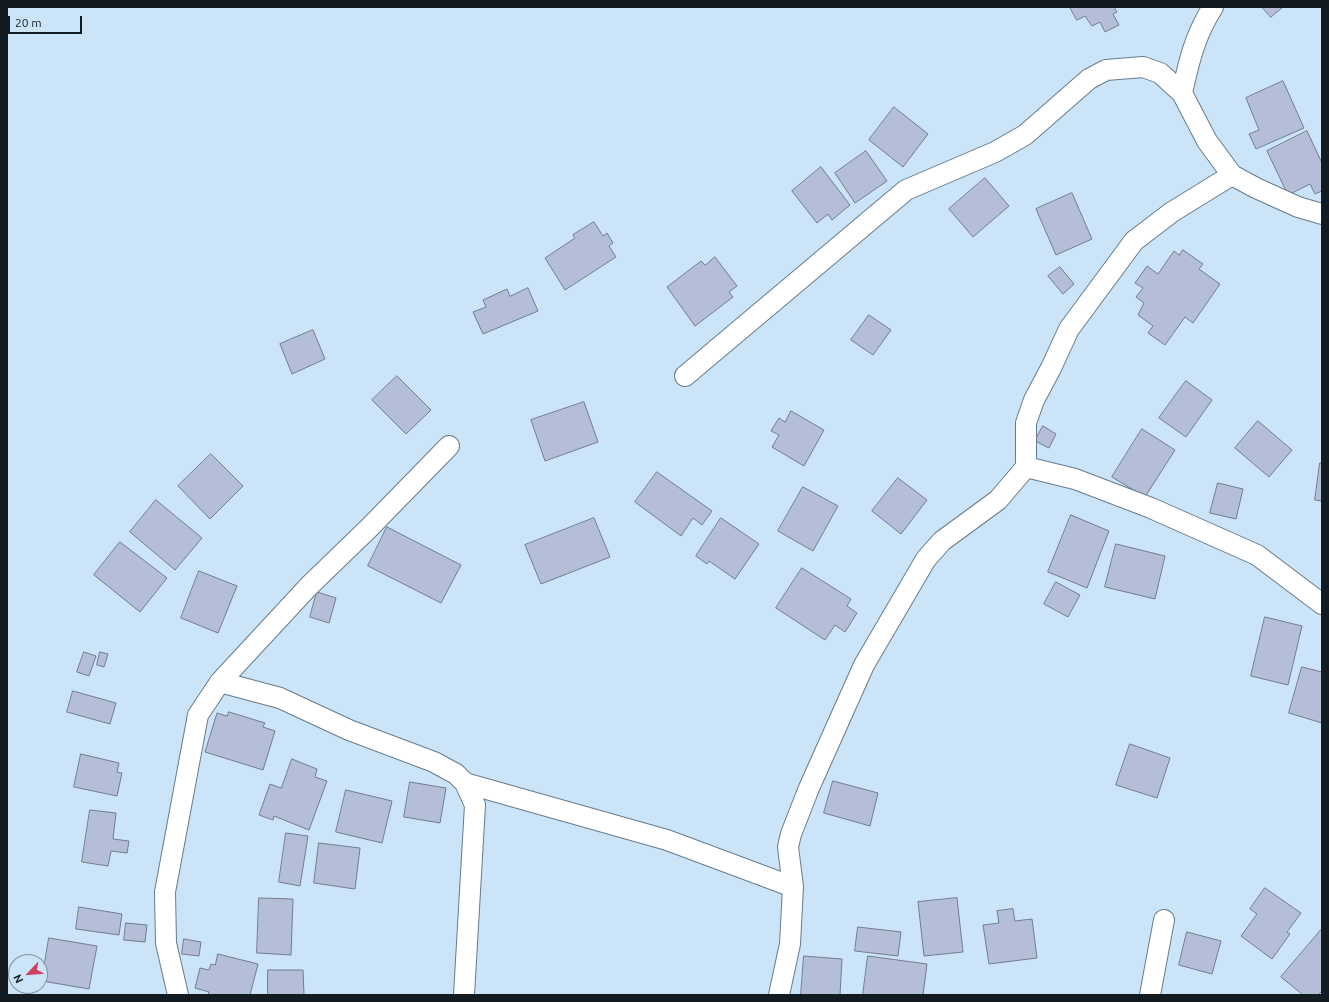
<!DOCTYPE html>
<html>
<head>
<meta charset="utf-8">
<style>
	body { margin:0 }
	#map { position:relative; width:1329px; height:1002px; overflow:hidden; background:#cce4f7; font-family:Ubuntu,sans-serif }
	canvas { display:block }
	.frame { position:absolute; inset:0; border:8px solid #131b22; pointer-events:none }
	.north { position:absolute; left:8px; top:954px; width:40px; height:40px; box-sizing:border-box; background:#cce4f7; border:1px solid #8294a2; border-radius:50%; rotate:244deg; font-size:11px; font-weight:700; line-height:16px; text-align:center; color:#131b22 }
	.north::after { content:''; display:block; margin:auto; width:14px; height:18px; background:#cf3f5e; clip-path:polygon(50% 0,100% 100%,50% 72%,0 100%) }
	.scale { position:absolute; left:8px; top:16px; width:74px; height:18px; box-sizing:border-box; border:2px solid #131b22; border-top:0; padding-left:5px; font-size:12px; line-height:14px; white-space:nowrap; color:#131b22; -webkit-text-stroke:3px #cce4f7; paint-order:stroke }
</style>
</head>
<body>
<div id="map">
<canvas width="1329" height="1002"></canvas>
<div class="frame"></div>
<div class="north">N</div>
<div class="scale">20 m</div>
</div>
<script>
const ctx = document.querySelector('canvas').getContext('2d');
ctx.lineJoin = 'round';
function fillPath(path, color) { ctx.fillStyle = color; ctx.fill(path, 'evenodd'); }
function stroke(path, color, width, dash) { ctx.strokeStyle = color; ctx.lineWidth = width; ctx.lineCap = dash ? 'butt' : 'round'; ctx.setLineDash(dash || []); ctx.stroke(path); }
const building = new Path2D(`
	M1070,7H1114L1117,12L1113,14L1119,25L1105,32L1100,22L1092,26L1085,16L1077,20Z
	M1262,7H1283L1271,17Z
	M1283,81L1304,128L1256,149L1249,134L1259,130L1246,98Z
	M894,107L928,134L903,167L869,140Z
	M1307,131L1322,163V191L1315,194L1310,184L1288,195L1267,151Z
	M866,151L887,181L855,203L835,173Z
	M821,167L850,205L832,220L828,214L817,223L792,191Z
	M985,178L1009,206L973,237L949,209Z
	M1072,193L1092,239L1056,255L1036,209Z
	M594,222L603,236L607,233L613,243L609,246L616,257L565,290L545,258L575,238L573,235Z
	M1183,250L1203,264L1199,269L1220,284L1193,323L1185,317L1165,345L1148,333L1153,326L1138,315L1144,303L1136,297L1143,288L1135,283L1147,266L1158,274L1174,251L1179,255Z
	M715,257L737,286L729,292L733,297L695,326L667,287L701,261L705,265Z
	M1060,267L1074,284L1063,294L1048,276Z
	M528,288L538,311L483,334L473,312L486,307L483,300L507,289L510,296Z
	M869,315L891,330L873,355L851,340Z
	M313,330L325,359L292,374L280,344Z
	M397,376L431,410L406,434L372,400Z
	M1186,381L1212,400L1186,437L1159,418Z
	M584,402L598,442L545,461L531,420Z
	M791,411L824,430L804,466L772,447L779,435L771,431L779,418L785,422Z
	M1258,421L1292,450L1269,477L1235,448Z
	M1043,426L1056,434L1049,448L1035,441Z
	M1142,429L1175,450L1145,497L1112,477Z
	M211,454L243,486L210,519L178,486Z
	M1320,463H1322V501L1315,500Z
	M657,472L712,511L702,525L693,518L681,536L635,502Z
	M898,478L927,500L901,534L872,511Z
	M1218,483L1243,489L1236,519L1210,513Z
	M803,487L838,506L813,551L778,531Z
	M156,500L202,538L175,570L130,532Z
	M1071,515L1109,531L1087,588L1048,572Z
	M594,518L610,557L541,584L525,545Z
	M721,518L759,544L735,579L709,561L707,564L696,556Z
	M387,527L461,565L441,603L368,566Z
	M120,542L167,578L140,612L94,575Z
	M1116,544L1165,556L1155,599L1105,587Z
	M802,568L851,599L847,606L857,613L845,632L835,625L825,640L776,608Z
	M199,571L237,586L218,633L181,618Z
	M1056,582L1080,595L1068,617L1044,604Z
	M317,592L336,598L329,623L310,617Z
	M1265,617L1302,626L1288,685L1251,676Z
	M84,652L96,656L89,676L77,672Z
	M100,652L108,654L104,667L97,665Z
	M1302,667L1322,672V723L1289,713Z
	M73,691L116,703L110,724L67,712Z
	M229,712L265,723L263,727L275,731L263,770L205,752L217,713L227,716Z
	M1130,744L1170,758L1157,798L1116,785Z
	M81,754L119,763L117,772L122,773L117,796L74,787Z
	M292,759L317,769L315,777L327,781L309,830L274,816L273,820L259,815L270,784L281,788Z
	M833,781L878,793L870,826L824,813Z
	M410,782L446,788L440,823L404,817Z
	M346,790L392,801L382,843L336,832Z
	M90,810L116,813L113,839L129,841L127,853L111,851L108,866L82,862Z
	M286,833L308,836L300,886L279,882Z
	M319,843L360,848L355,889L314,883Z
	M1265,888L1301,913L1287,932L1290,934L1272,959L1241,936L1257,914L1250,909Z
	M259,898L293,899L291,955L257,953Z
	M957,898L963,952L924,956L918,902Z
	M79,907L122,914L119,935L76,929Z
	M1013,909L1015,921L1032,919L1037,958L989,964L983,925L999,923L997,911Z
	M126,923L147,925L145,942L124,940Z
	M858,927L901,932L898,956L855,951Z
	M1321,930L1322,931V991L1318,995H1303L1281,977Z
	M1187,932L1221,941L1212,974L1179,965Z
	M49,938L97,946L89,989L42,981Z
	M184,939L201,942L199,956L182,954Z
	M218,954L258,964L250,995H208L209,992L195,988L200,968L209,970L211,964L215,965Z
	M804,956L842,959L840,995H801Z
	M868,956L927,964L923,995H863Z
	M268,970H303L304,995H268Z`);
fillPath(building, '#b4bfd7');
stroke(building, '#717b91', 1);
const minor = new Path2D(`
	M1182,93C1189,61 1195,35 1213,7
	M685,376L906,190L995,152L1025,135L1089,79L1106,70L1143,67L1160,73L1182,93L1207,141L1232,175L1256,188L1298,207L1322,214
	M1026,467L1075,479L1151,508L1257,555L1322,604
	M220,682L280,698L349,730L434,762L456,774L465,783L475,805L464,995
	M465,783L667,840L793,887
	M178,995L166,943L165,892L198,715L220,682L309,586L369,528L449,446
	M779,995L790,944L793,887L788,847L791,834L809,788L864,665L926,559L942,541L998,500L1026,467V423L1034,400L1051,368L1069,329L1134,241L1172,212L1232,175
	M1150,995L1164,920`);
stroke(minor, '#667c8d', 22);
stroke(minor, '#fff', 20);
</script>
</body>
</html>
